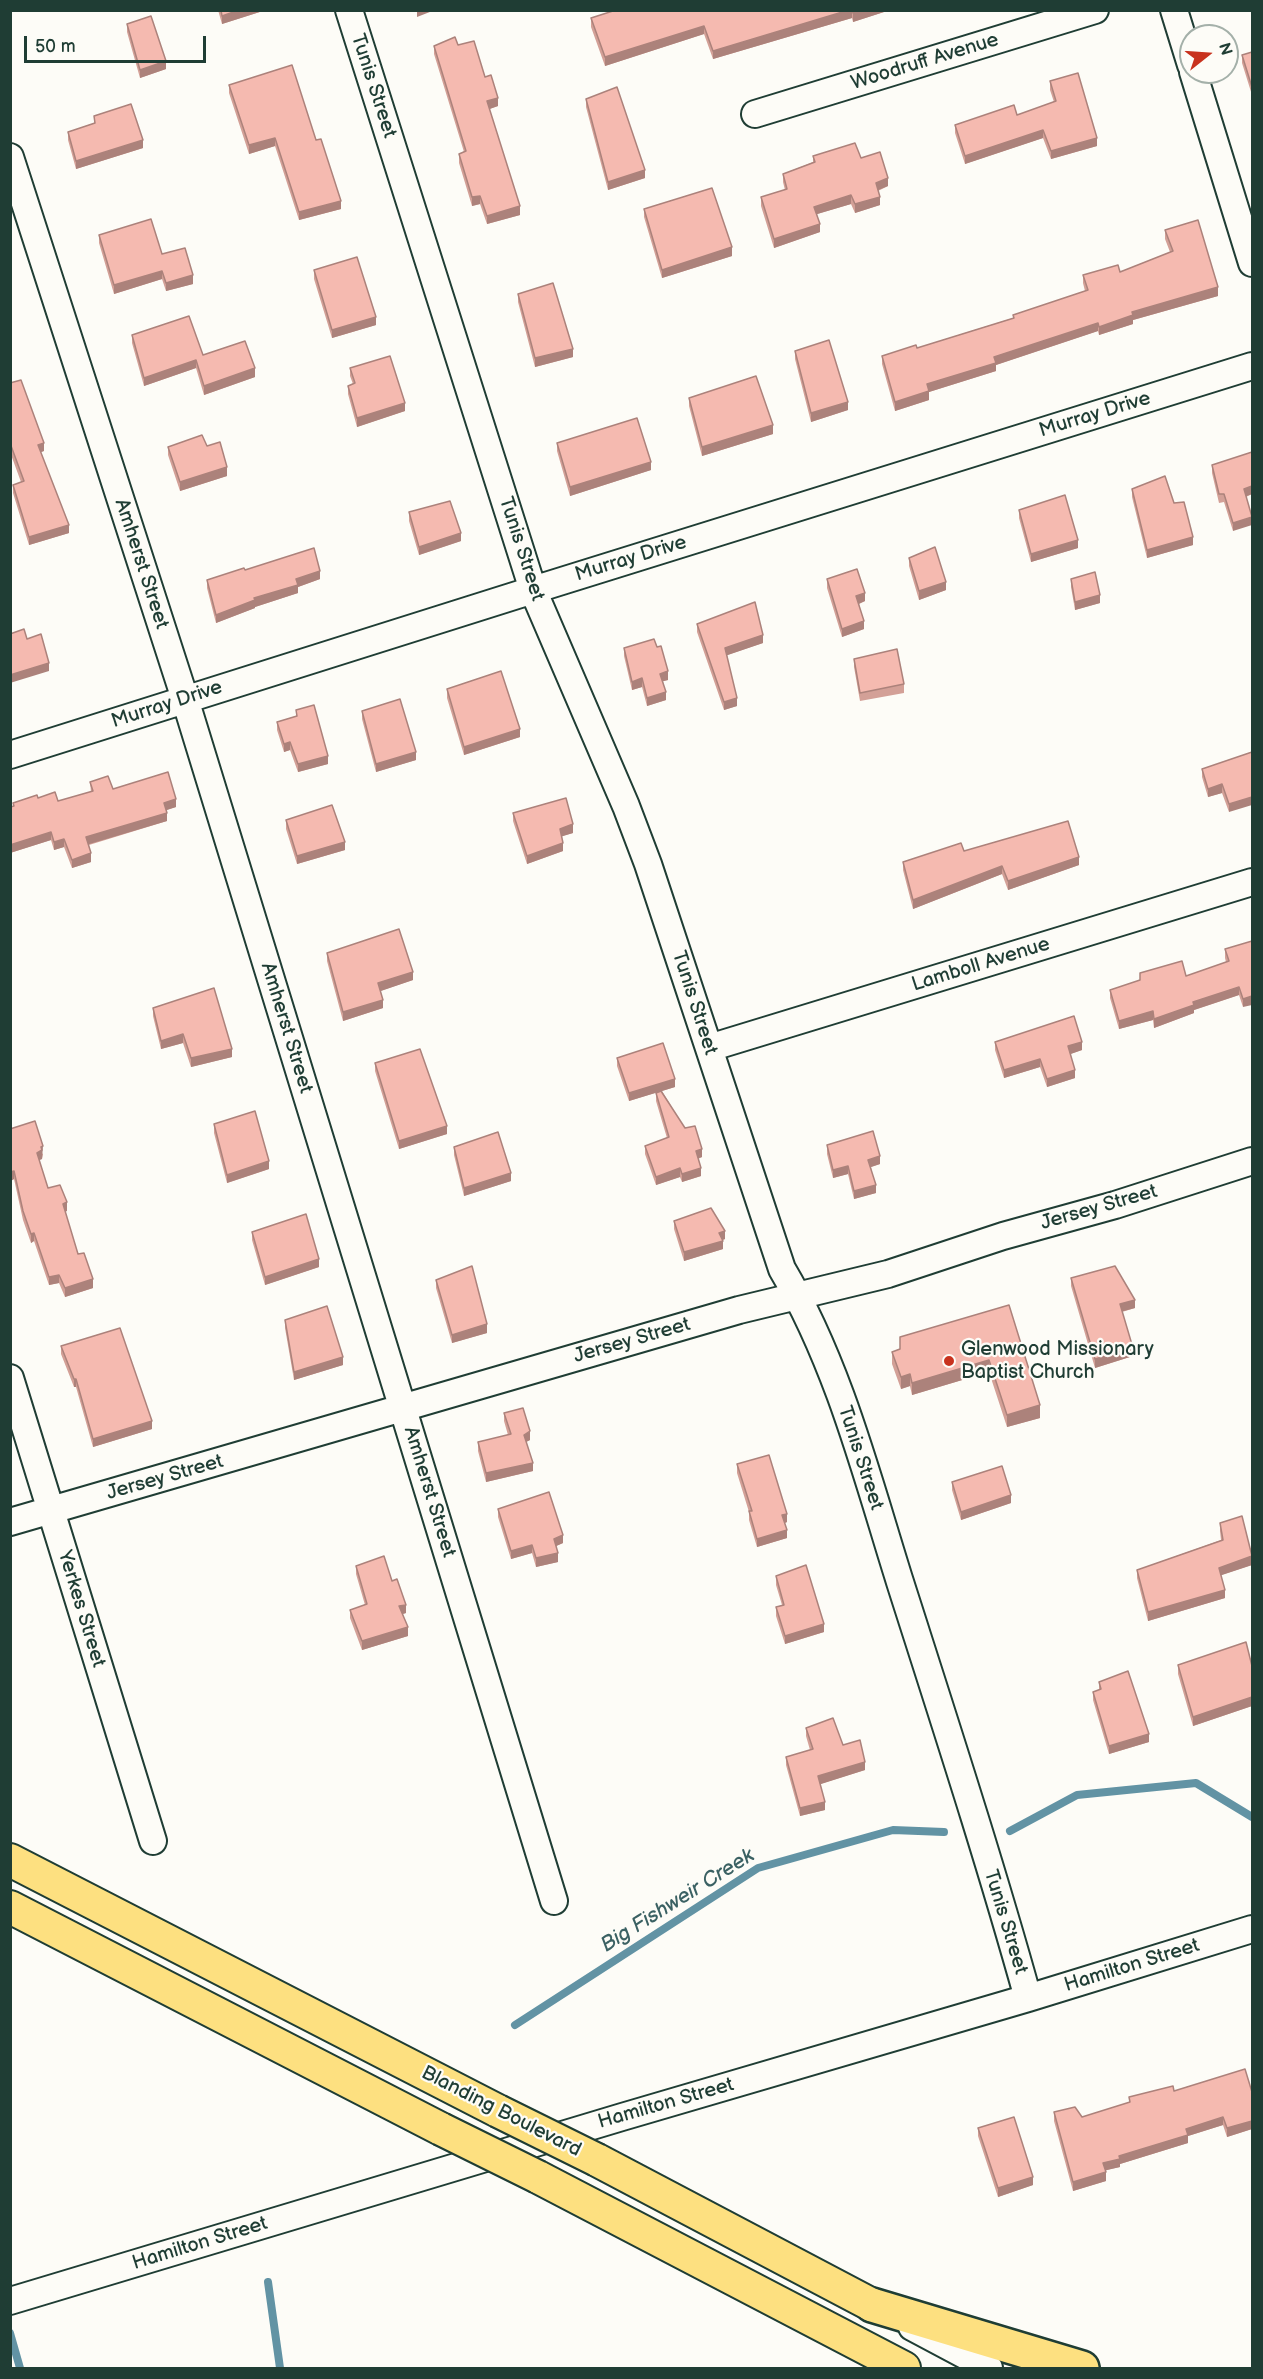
<!DOCTYPE html>
<html>
<head>
<meta charset="utf-8">
<style>
	body { margin:0 }
	#map { position:relative; width:1263px; height:2379px; overflow:hidden; background:#fdfcf7; font-family:"Balsamiq Sans",sans-serif }
	canvas { display:block }
	.frame { position:absolute; inset:0; border:12px solid #1f3d34; pointer-events:none }
	.north { position:absolute; left:1179px; top:24px; width:60px; height:60px; box-sizing:border-box; background:#fdfcf7; border:2px solid #a4b0a9; border-radius:50%; rotate:73deg; font-size:16px; font-weight:700; line-height:24px; text-align:center; color:#1f3d34 }
	.north::after { content:''; display:block; margin:auto; width:21px; height:27px; background:#c8321e; clip-path:polygon(50% 0,100% 100%,50% 72%,0 100%) }
	.scale { position:absolute; left:24px; top:36px; width:182px; height:27px; box-sizing:border-box; border:3px solid #1f3d34; border-top:0; padding-left:8px; font-size:18px; line-height:21px; white-space:nowrap; color:#1f3d34; -webkit-text-stroke:4px #fdfcf7; paint-order:stroke }
</style>
</head>
<body>
<div id="map">
<canvas width="1263" height="2379"></canvas>
<div class="frame"></div>
<div class="north">N</div>
<div class="scale">50 m</div>
</div>
<script>
const ctx = document.querySelector('canvas').getContext('2d');
ctx.lineJoin = 'round';
function stroke(path, color, width, dash) { ctx.strokeStyle = color; ctx.lineWidth = width; ctx.lineCap = dash ? 'butt' : 'round'; ctx.setLineDash(dash || []); ctx.stroke(path); }
function fillPath(path, color) { ctx.fillStyle = color; ctx.fill(path, 'evenodd'); }
function label(font, color, halo, rows, align = 'center') {
  ctx.font = font + ' "Balsamiq Sans",sans-serif'; ctx.lineWidth = 4.5; ctx.setLineDash([]); ctx.textBaseline = 'middle'; ctx.strokeStyle = halo; ctx.fillStyle = color; for (const [text, x, y, turn = 0] of rows) {
    ctx.save(); ctx.translate(x, y); ctx.rotate((+turn || 0) * Math.PI / 180); ctx.textAlign = isNaN(turn) ? turn : align; if (halo) ctx.strokeText(text, 0, 0); ctx.fillText(text, 0, 0); ctx.restore();
  }
}
stroke(new Path2D(`
	M1010,1831L1077,1795L1196,1783L1252,1817
	M515,2025L758,1868L893,1830L944,1832
	M268,2282L280,2368
	M10,2333L20,2368`), '#6293a4', 8);
const minor = new Path2D(`
	M349,10L533,590L626,806L648,864L782,1269C839,1365 867,1477 900,1582C944,1720 989,1858 1028,1998
	M1174,10L1191,65
	M1193,72L1252,263
	M755,114L1095,10
	M10,157L185,699L554,1901
	M10,755L533,590L1252,366
	M709,1048L1252,882
	M10,1378L153,1841
	M10,1522L739,1310L888,1274L1003,1236L1115,1205L1252,1161
	M10,2301L622,2117L1028,1998L1252,1929
	M912,2327L989,2368`);
const major = new Path2D(`
	M10,1860L498,2111
	M10,1907L441,2129
	M597,2160L872,2305
	M538,2177L904,2368`);
const highway = new Path2D(`
	M872,2305L1082,2368`);
stroke(minor, '#1f3d34', 30);
stroke(major, '#1f3d34', 36);
stroke(highway, '#1f3d34', 38);
stroke(minor, '#fdfcf7', 26);
stroke(major, '#fde080', 32);
stroke(highway, '#fde080', 33);
const majorBridge = new Path2D(`
	M498,2111L597,2160
	M441,2129L538,2177`);
stroke(majorBridge, '#1f3d34', 36, []);
stroke(majorBridge, '#fde080', 32);
fillPath(new Path2D(`
	M218,10H266L222,24Z
	M616,10H884V12L853,22L852,18L713,59L704,34L605,66L591,27V18Z
	M127,24L166,69L140,78L127,32Z
	M458,45L485,77L498,106L489,109L520,215L487,224L480,204L472,206L459,163V154L464,152L434,54V46Z
	M1252,52V95L1242,63V55Z
	M1050,81L1097,146L1051,159L1043,138L965,164L955,133V125L1017,115L1054,102L1050,90Z
	M229,85L316,140L341,209L299,220L275,146L249,154L229,93Z
	M586,99L645,178L608,190L586,107Z
	M94,116L143,148L76,169L68,140V132L94,123Z
	M813,156L861,158L888,186L878,191L880,205L855,213L851,204L817,214L820,232L774,248L761,206V197L785,190L783,182V174L813,162Z
	M644,209L732,256L662,278L644,217Z
	M1165,230L1218,296L1133,320V324L1099,335L1098,331L996,365V371L929,392V400L895,411L882,364V356L917,348L1013,318V315L1085,291L1083,283V275L1120,272L1170,252L1165,239Z
	M99,235L193,284L166,291L162,279L114,294L99,243Z
	M314,270L376,325L332,338L314,279Z
	M518,294L573,357L535,367L518,302Z
	M132,335L203,355L255,377L204,395L196,368L144,386L132,343Z
	M795,351L848,410L811,422L795,359Z
	M350,368L405,411L357,427L348,394V386L353,384L350,376Z
	M10,383L44,451L41,452L69,533L29,545L13,493V485L21,482L10,452Z
	M689,398L773,434L702,456L689,406Z
	M557,443L651,470L570,496L557,451Z
	M168,447L227,476L180,491L168,455Z
	M1212,465L1252,494L1246,497L1233,531L1224,502L1219,503L1212,473Z
	M1132,489L1174,503L1193,545L1147,558L1132,497Z
	M1019,510L1078,548L1031,562L1019,518Z
	M409,512L461,541L419,555L409,521Z
	M909,558L946,590L919,600L909,566Z
	M245,570L320,579L298,587V593L255,607V608L216,623L207,588V580Z
	M827,579L865,601L859,604L864,629L842,637L827,588Z
	M1071,579L1100,603L1075,610L1071,587Z
	M697,624L763,643L727,655L737,706L724,710L697,632Z
	M657,647L668,680L663,681L666,700L647,706L642,687L632,690L624,656V648Z
	M854,659L904,684V693L860,701L854,667Z
	M447,689L520,737L464,755L447,698Z
	M296,710L328,764L298,772L290,750L284,752L277,730V722L296,716Z
	M362,711L416,760L376,772L362,719Z
	M1252,752L1229,812L1222,793L1208,797L1202,777V769Z
	M90,782L176,807L166,810L167,821L89,845L91,862L72,868L64,847L54,850L51,840L10,853V807L13,806V803L38,798L58,801L91,792Z
	M513,813L573,833L562,836L563,851L527,864L513,821Z
	M286,820L345,850L297,864L286,829Z
	M964,851L1079,865L1008,890L1002,874L913,909L903,870V862Z
	M1252,941L1243,1007L1239,995L1194,1010V1013L1154,1028L1153,1020L1119,1029L1110,998V990L1186,976L1226,962L1225,958V949Z
	M327,953L413,980L380,991L383,1008L343,1021L327,961Z
	M153,1008L232,1057L191,1067L183,1043L161,1049L153,1016Z
	M995,1042L1082,1050L1070,1054L1075,1078L1047,1087L1040,1067L1004,1078L995,1050Z
	M617,1058L675,1087L662,1091L702,1157L698,1159L701,1176L682,1182L680,1177L656,1185L645,1154V1146L667,1138L656,1101V1093L658,1092L629,1101L617,1066Z
	M375,1063L447,1134L399,1149L375,1071Z
	M214,1124L269,1169L227,1183L214,1133Z
	M10,1129L43,1154L42,1159L39,1160L48,1188L67,1211H65L78,1254L93,1288L65,1297L59,1283L49,1285L34,1241L31,1243L23,1220L14,1179L10,1181Z
	M827,1145L880,1164L871,1167L876,1193L854,1199L848,1174L833,1178L827,1154Z
	M454,1147L511,1181L464,1196L454,1155Z
	M674,1221L725,1239L723,1240V1249L684,1261L674,1229Z
	M252,1232L319,1267L265,1285L252,1240Z
	M1071,1278L1135,1308L1122,1312L1133,1356L1095,1368L1071,1286Z
	M436,1280L487,1333L452,1343L436,1288Z
	M1009,1305L1040,1418L1007,1427L989,1372L912,1395L910,1386L901,1389L892,1364V1352Z
	M285,1320L343,1365L294,1380L285,1328Z
	M61,1346L152,1429L93,1447L76,1387H74L61,1354Z
	M504,1413L530,1440L526,1442L533,1471L486,1482L478,1451V1442L508,1435L504,1421Z
	M737,1464L787,1522L785,1523L787,1538L757,1547L749,1520V1512L737,1473Z
	M952,1482L1011,1503L961,1520L952,1490Z
	M498,1509L563,1543L556,1546L558,1562L536,1567L532,1553L511,1559L498,1517Z
	M1220,1523L1252,1565L1221,1575L1225,1598L1148,1621L1137,1578V1570L1221,1540L1220,1531Z
	M356,1566L392,1581L406,1613L403,1614L408,1636L362,1650L350,1618V1610L365,1605L356,1574Z
	M776,1576L824,1632L785,1644L776,1616V1607L782,1605L776,1585Z
	M1178,1665L1252,1666V1706L1193,1726L1178,1674Z
	M1099,1682L1149,1742L1109,1754L1093,1700V1692L1099,1690Z
	M806,1728L843,1745L865,1770L820,1784L825,1810L800,1816L786,1765V1757L810,1750L806,1736Z
	M1174,2091L1252,2092V2129L1227,2137L1223,2125L1188,2136V2143L1120,2164V2167L1106,2170V2181L1073,2191L1054,2121V2112L1082,2117L1129,2103V2097Z
	M978,2128L1033,2185L998,2197L978,2136Z`), '#d3a097');
fillPath(new Path2D(`
	M239,10H266L222,24V16Z
	M417,10H435L417,17Z
	M849,10H852V18L713,59V51Z
	M862,10H884V12L853,22V13Z
	M704,26V34L605,66V57Z
	M166,61V69L140,78V70Z
	M498,98V106L487,110V101Z
	M1043,130V138L965,164V156Z
	M275,138V146L249,154V145Z
	M1097,138V146L1051,159V151Z
	M143,140V148L76,169V161Z
	M645,170V178L608,190V182Z
	M888,178V186L876,191V183Z
	M851,195V204L814,215V207Z
	M480,196V204L472,206V197Z
	M880,197V205L855,213V204Z
	M341,201V209L299,220V212Z
	M520,206V215L487,224V216Z
	M820,224V232L774,248V239Z
	M732,247V256L662,278V270Z
	M162,271V279L114,294V285Z
	M193,275V284L166,291V283Z
	M1218,287V296L1133,320V324L1099,335V327L1132,312Z
	M376,317V325L332,338V330Z
	M1098,323V331L996,365V371L929,392V400L895,411V402L927,384L994,357Z
	M573,349V357L535,367V358Z
	M196,360V368L144,386V378Z
	M255,368V377L204,395V386Z
	M848,402V410L811,422V413Z
	M405,403V411L357,427V418Z
	M773,425V434L702,456V447Z
	M44,443V451L38,453V445Z
	M651,462V470L570,496V487Z
	M227,467V476L180,491V482Z
	M1252,486V494L1244,497V489Z
	M1252,517V525L1233,531V523Z
	M69,525V533L29,545V537Z
	M461,533V541L419,555V547Z
	M1193,537V545L1147,558V550Z
	M1078,540V548L1031,562V554Z
	M320,571V579L298,587V593L255,607V608L216,623V615L296,579Z
	M946,582V590L919,600V591Z
	M865,593V601L856,605V596Z
	M1100,595V603L1075,610V602Z
	M864,621V629L842,637V629Z
	M763,635V643L725,656V648Z
	M49,663V671L10,683V675Z
	M668,671V680L660,682V674Z
	M642,678V687L632,690V682Z
	M666,692V700L647,706V698Z
	M737,698V706L724,710V702Z
	M520,729V737L464,755V747Z
	M290,742V750L284,752V744Z
	M416,752V760L376,772V764Z
	M328,756V764L298,772V764Z
	M1222,784V793L1208,797V789Z
	M1252,797V805L1229,812V804Z
	M176,799V807L164,811V803Z
	M167,813V821L86,845V837Z
	M573,824V833L560,837V829Z
	M51,832V840L10,853V845Z
	M64,839V847L54,850V842Z
	M345,842V850L297,864V856Z
	M563,843V851L527,864V856Z
	M91,853V862L72,868V860Z
	M1079,857V865L1008,890V881Z
	M1002,866V874L913,909V900Z
	M413,972V980L378,992V983Z
	M1239,987V995L1194,1010V1013L1154,1028V1019L1193,1002Z
	M1252,996V1005L1243,1007V999Z
	M383,1000V1008L343,1021V1012Z
	M1153,1011V1020L1119,1029V1021Z
	M183,1034V1043L161,1049V1041Z
	M1082,1042V1050L1068,1055V1046Z
	M232,1049V1057L191,1067V1058Z
	M1040,1059V1067L1004,1078V1070Z
	M1075,1070V1078L1047,1087V1079Z
	M675,1079V1087L629,1101V1093Z
	M447,1126V1134L399,1149V1141Z
	M43,1146L42,1159L37,1161V1153L41,1147Z
	M702,1149V1157L696,1159V1151Z
	M880,1156V1164L868,1168V1160Z
	M269,1161V1169L227,1183V1175Z
	M848,1166V1174L833,1178V1170Z
	M680,1168V1177L656,1185V1177Z
	M701,1168V1176L682,1182V1174Z
	M14,1171V1179L11,1181V1172Z
	M511,1173V1181L464,1196V1188Z
	M876,1185V1193L854,1199V1191Z
	M67,1202V1211L63,1213V1204Z
	M725,1231V1239L719,1241V1233Z
	M34,1233V1241L31,1243V1234Z
	M723,1241V1249L684,1261V1252Z
	M319,1259V1267L265,1285V1277Z
	M59,1275V1283L49,1285V1277Z
	M93,1279V1288L65,1297V1288Z
	M1135,1300V1308L1120,1312V1304Z
	M487,1324V1333L452,1343V1335Z
	M1133,1348V1356L1095,1368V1359Z
	M343,1357V1365L294,1380V1372Z
	M989,1360V1372L912,1395V1383Z
	M910,1374V1386L901,1389V1377Z
	M74,1379H76V1387H74Z
	M1040,1405V1418L1007,1427V1415Z
	M152,1421V1429L93,1447V1439Z
	M530,1431V1440L524,1443V1435Z
	M533,1463V1471L486,1482V1473Z
	M1011,1495V1503L961,1520V1512Z
	M787,1514V1522L782,1524V1515Z
	M787,1530V1538L757,1547V1539Z
	M563,1535V1543L554,1547V1539Z
	M532,1545V1553L511,1559V1551Z
	M558,1553V1562L536,1567V1558Z
	M1252,1556V1565L1219,1576V1568Z
	M1225,1590V1598L1148,1621V1612Z
	M406,1605V1613L399,1615V1606Z
	M824,1624V1632L785,1644V1636Z
	M408,1627V1636L362,1650V1641Z
	M1252,1697V1706L1193,1726V1717Z
	M1149,1734V1742L1109,1754V1746Z
	M865,1762V1770L818,1785V1776Z
	M825,1802V1810L800,1816V1808Z
	M1223,2117V2125L1188,2136V2143L1120,2164V2167L1103,2171V2163L1186,2129Z
	M1252,2121V2129L1227,2137V2128Z
	M1106,2172V2181L1073,2191V2182Z
	M1033,2177V2185L998,2197V2188Z`), '#ac827b');
const building = new Path2D(`
	M221,10H239L222,16Z
	M616,10H849L713,51L704,26L605,57L591,18Z
	M852,10H862L853,13Z
	M151,16L166,61L140,70L127,24Z
	M455,37L458,45L474,41L485,77L491,75L498,98L487,101L520,206L487,216L480,196L472,197L459,154L466,151L434,46Z
	M1252,52V87L1242,55Z
	M292,65L316,140L321,139L341,201L299,212L275,138L249,145L229,85Z
	M1078,73L1097,138L1051,151L1043,130L965,156L955,125L1014,105L1017,115L1056,101L1050,81Z
	M617,87L645,170L608,182L586,99Z
	M131,104L143,140L76,161L68,132L95,123L94,116Z
	M855,143L861,158L880,152L888,178L876,183L880,197L855,204L851,195L814,207L820,224L774,239L761,197L787,189L783,174L815,162L813,156Z
	M712,188L732,247L662,270L644,209Z
	M151,219L162,254L185,248L193,275L166,283L162,271L114,285L99,235Z
	M1198,220L1218,287L1132,312L1133,315L1099,327L1098,323L994,357L996,363L927,384L929,391L895,402L882,356L916,345L917,348L1014,318L1013,315L1088,290L1083,275L1118,265L1120,272L1173,251L1165,230Z
	M357,257L376,317L332,330L314,270Z
	M553,283L573,349L535,358L518,294Z
	M189,316L203,355L245,341L255,368L204,386L196,360L144,378L132,335Z
	M829,340L848,402L811,413L795,351Z
	M390,356L405,403L357,418L348,386L355,383L350,368Z
	M756,376L773,425L702,447L689,398Z
	M21,380L44,443L38,445L69,525L29,537L13,485L24,481L10,443V383Z
	M637,418L651,462L570,487L557,443Z
	M202,435L207,446L220,442L227,467L180,482L168,447Z
	M1252,452V486L1244,489L1252,517L1233,523L1224,494H1219L1212,465Z
	M1165,476L1174,503L1184,502L1193,537L1147,550L1132,489Z
	M1065,495L1078,540L1031,554L1019,510Z
	M450,501L461,533L419,547L409,512Z
	M935,547L946,582L919,591L909,558Z
	M314,548L320,571L296,579L298,585L254,598L255,600L216,615L207,580L244,568L245,570Z
	M857,569L865,593L856,596L864,621L842,629L827,579Z
	M1095,572L1100,595L1075,602L1071,579Z
	M755,602L763,635L725,648L737,698L724,702L697,624Z
	M24,629L27,639L41,634L49,663L10,675V634Z
	M654,639L657,647L661,646L668,671L660,674L666,692L647,698L642,678L632,682L624,648Z
	M897,649L904,684L860,693L854,659Z
	M501,671L520,729L464,747L447,689Z
	M400,699L416,752L376,764L362,711Z
	M314,705L328,756L298,764L290,742L284,744L277,722L297,716L296,710Z
	M1252,752V797L1229,804L1222,784L1208,789L1202,769Z
	M168,772L176,799L164,803L167,813L86,837L91,853L72,860L64,839L54,842L51,832L10,845V807L14,806L13,803L37,795L38,798L55,792L58,801L93,791L90,782L108,776L113,789Z
	M566,798L573,824L560,829L563,843L527,856L513,813Z
	M332,805L345,842L297,856L286,820Z
	M1068,821L1079,857L1008,881L1002,866L913,900L903,862L961,843L964,851Z
	M399,929L413,972L378,983L383,1000L343,1012L327,953Z
	M1252,941V996L1243,999L1239,987L1193,1002L1194,1005L1154,1019L1153,1011L1119,1021L1110,990L1140,980V973L1182,961L1186,976L1229,961L1225,949Z
	M214,988L232,1049L191,1058L183,1034L161,1041L153,1008Z
	M1074,1016L1082,1042L1068,1046L1075,1070L1047,1079L1040,1059L1004,1070L995,1042Z
	M663,1043L675,1079L629,1093L617,1058Z
	M420,1049L447,1126L399,1141L375,1063Z
	M661,1091L685,1128L695,1126L702,1149L696,1151L701,1168L682,1174L680,1168L656,1177L645,1146L669,1137L656,1093Z
	M255,1111L269,1161L227,1175L214,1124Z
	M35,1121L43,1146L41,1147L42,1150L37,1153L48,1188L60,1185L67,1202L63,1204L78,1254L84,1253L93,1279L65,1288L59,1275L49,1277L34,1233L31,1234L23,1211L14,1171L10,1172V1129Z
	M873,1131L880,1156L868,1160L876,1185L854,1191L848,1166L833,1170L827,1145Z
	M498,1132L511,1173L464,1188L454,1147Z
	M711,1208L725,1231L719,1233L723,1241L684,1252L674,1221Z
	M306,1214L319,1259L265,1277L252,1232Z
	M472,1266L487,1324L452,1335L436,1280Z
	M1115,1266L1135,1300L1120,1304L1133,1348L1095,1359L1071,1278Z
	M1009,1305L1040,1405L1007,1415L989,1360L912,1383L910,1374L901,1377L892,1352L900,1349V1337Z
	M327,1306L343,1357L294,1372L285,1320Z
	M120,1328L152,1421L93,1439L76,1379H74L61,1346Z
	M523,1408L530,1431L524,1435L533,1463L486,1473L478,1442L511,1434L504,1413Z
	M769,1455L787,1514L782,1515L787,1530L757,1539L749,1511H752L737,1464Z
	M1002,1466L1011,1495L961,1512L952,1482Z
	M549,1492L563,1535L554,1539L558,1553L536,1558L532,1545L511,1551L498,1509Z
	M1242,1516L1252,1556L1219,1568L1225,1590L1148,1612L1137,1570L1223,1540L1220,1523Z
	M384,1556L392,1581L397,1579L406,1605L399,1606L408,1627L362,1641L350,1610L367,1604L356,1566Z
	M806,1565L824,1624L785,1636L776,1607L784,1605L776,1576Z
	M1246,1642L1252,1666V1697L1193,1717L1178,1665Z
	M1128,1671L1149,1734L1109,1746L1093,1692L1101,1689L1099,1682Z
	M833,1718L843,1745L860,1740L865,1762L818,1776L825,1802L800,1808L786,1757L813,1749L806,1728Z
	M1245,2069L1252,2092V2121L1227,2128L1223,2117L1186,2129L1188,2135L1119,2156L1120,2159L1103,2163L1106,2172L1073,2182L1054,2112L1075,2107L1082,2117L1130,2102L1129,2097L1173,2086L1174,2091Z
	M1014,2117L1033,2177L998,2188L978,2128Z`);
fillPath(building, '#f5bab0');
stroke(building, '#ac827b', 1.5);
for (const [x, y, r, color] of [
	[949,1361,6,"#c8321e"]
]) { const dot = new Path2D(); dot.arc(x, y, r, 0, 2 * Math.PI); ctx.fillStyle = color; ctx.fill(dot); stroke(dot, '#fdfcf7', 2); }
label('20px', '#1f3d34', '#fdfcf7', [
	["Woodruff Avenue",925,62,-17],
	["Tunis Street",373,86,72],
	["Murray Drive",1095,415,-17],
	["Tunis Street",521,549,72],
	["Murray Drive",631,559,-17],
	["Amherst Street",141,564,72],
	["Murray Drive",167,705,-18],
	["Lamboll Avenue",981,965,-17],
	["Tunis Street",694,1003,72],
	["Amherst Street",286,1028,73],
	["Jersey Street",1099,1208,-16],
	["Jersey Street",632,1341,-16],
	["Tunis Street",860,1458,72],
	["Jersey Street",165,1478,-16],
	["Amherst Street",429,1492,73],
	["Yerkes Street",81,1609,73],
	["Tunis Street",1005,1922,73],
	["Hamilton Street",1132,1966,-17],
	["Hamilton Street",666,2104,-16],
	["Blanding Boulevard",501,2112,27],
	["Hamilton Street",200,2244,-17]
]);
label('20px', '#1f3d34', '#fdfcf7', [
	["Glenwood Missionary",961,1350],
	["Baptist Church",961,1373]
], 'left');
label('italic 21px', '#3b6163', '#fdfcf7', [
	["Big Fishweir Creek",678,1901,-32]
]);
</script>
</body>
</html>
